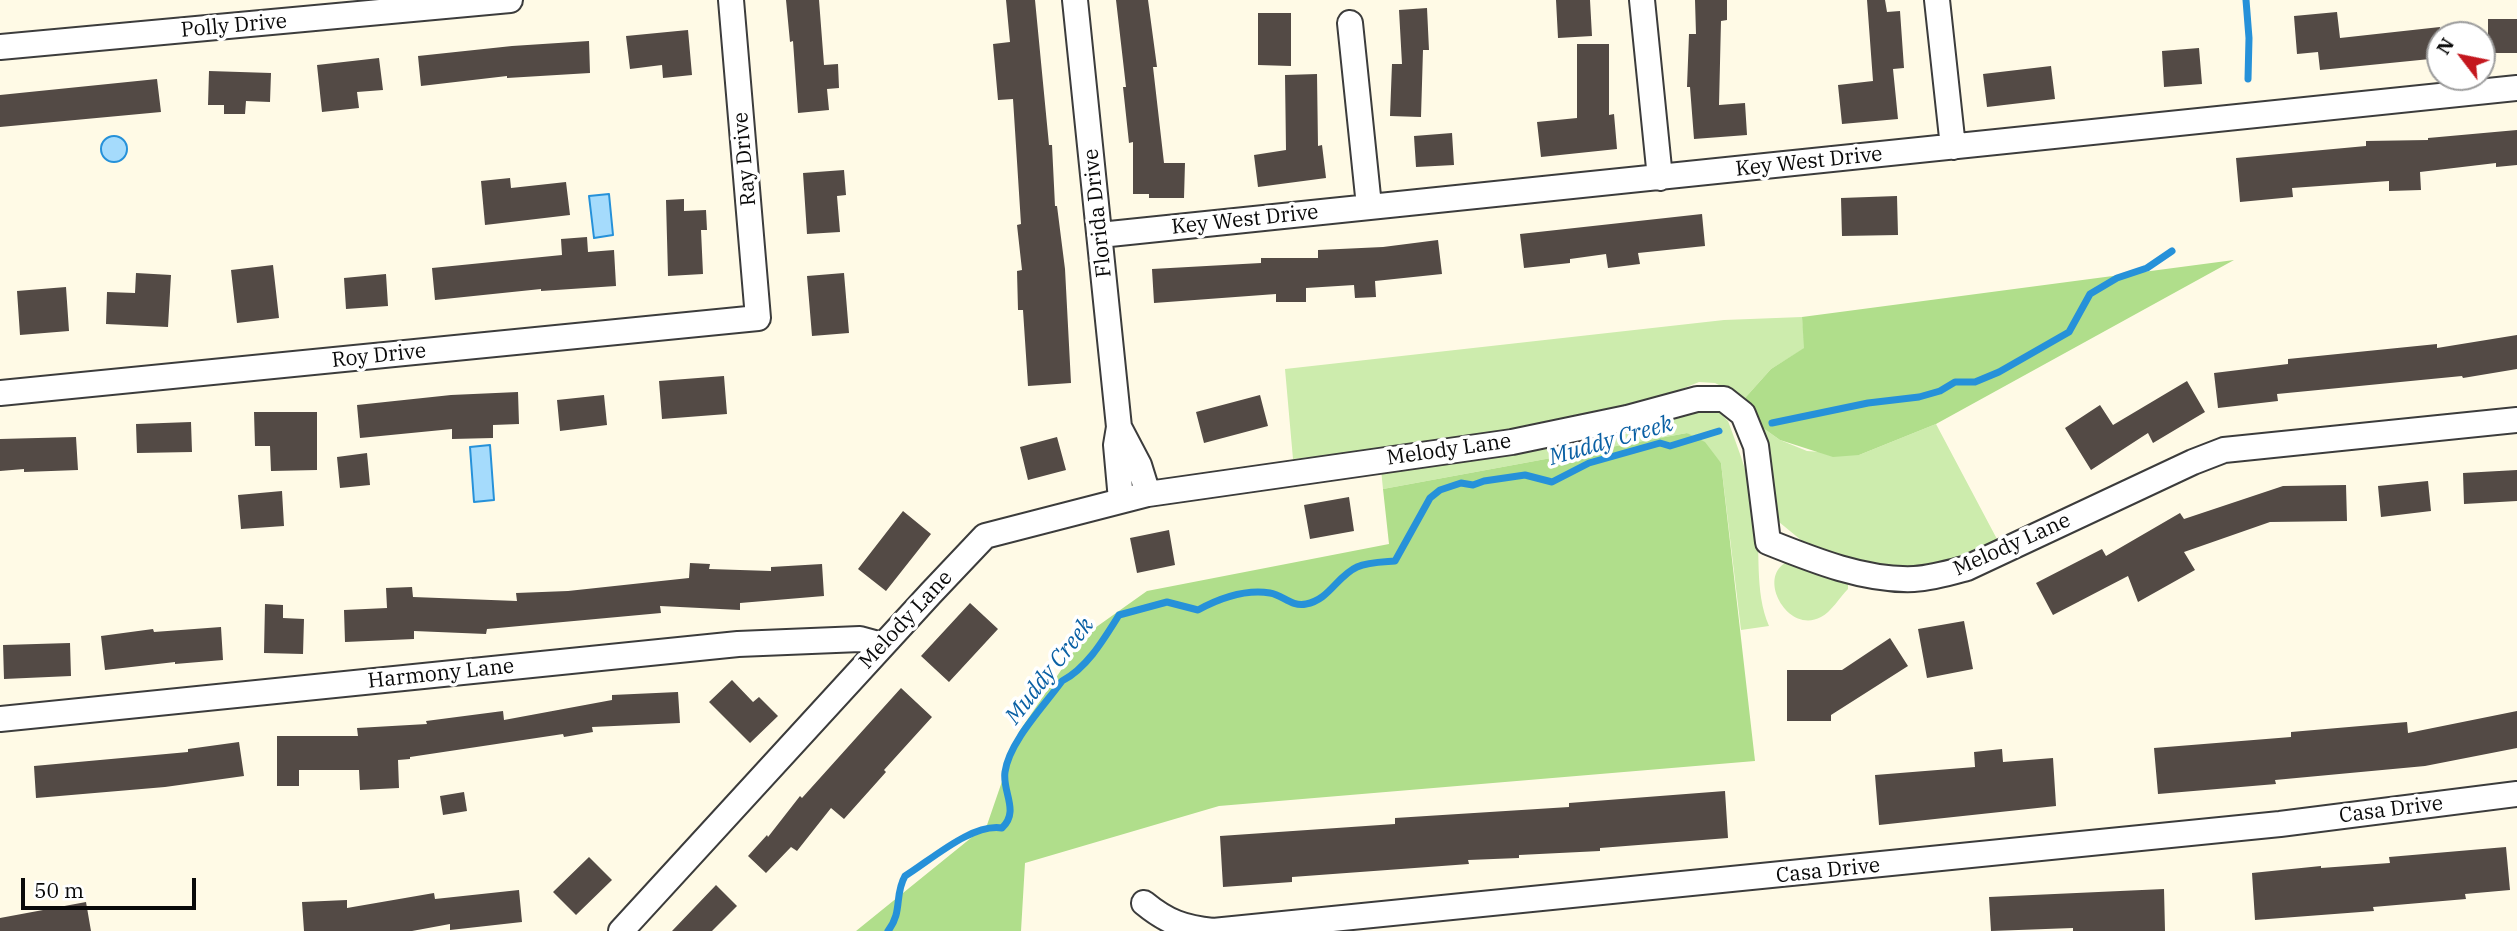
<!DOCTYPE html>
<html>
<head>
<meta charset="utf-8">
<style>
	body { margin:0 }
	#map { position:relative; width:2517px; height:931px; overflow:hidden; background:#fffae6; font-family:"IBM Plex Serif",serif }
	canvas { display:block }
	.north { position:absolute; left:2426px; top:21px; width:70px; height:70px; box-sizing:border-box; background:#fff; border:2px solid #9d9d9d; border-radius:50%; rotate:302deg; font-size:19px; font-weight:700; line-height:28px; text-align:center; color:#090909 }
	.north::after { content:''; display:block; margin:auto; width:24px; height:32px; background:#c4171e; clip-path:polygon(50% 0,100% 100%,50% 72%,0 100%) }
	.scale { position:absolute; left:21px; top:878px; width:175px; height:32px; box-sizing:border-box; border:4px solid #090909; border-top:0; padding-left:9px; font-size:21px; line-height:24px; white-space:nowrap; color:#090909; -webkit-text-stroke:5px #fff; paint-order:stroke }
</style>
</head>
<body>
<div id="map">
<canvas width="2517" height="931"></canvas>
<div class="north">N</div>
<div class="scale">50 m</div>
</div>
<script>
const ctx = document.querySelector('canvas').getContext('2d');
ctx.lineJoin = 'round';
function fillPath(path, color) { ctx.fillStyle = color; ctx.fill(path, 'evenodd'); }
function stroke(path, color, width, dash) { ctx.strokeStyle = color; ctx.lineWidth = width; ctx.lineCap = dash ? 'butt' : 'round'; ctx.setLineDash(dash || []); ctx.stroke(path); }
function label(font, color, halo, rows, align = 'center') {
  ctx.font = font + ' "IBM Plex Serif",serif'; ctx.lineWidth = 7; ctx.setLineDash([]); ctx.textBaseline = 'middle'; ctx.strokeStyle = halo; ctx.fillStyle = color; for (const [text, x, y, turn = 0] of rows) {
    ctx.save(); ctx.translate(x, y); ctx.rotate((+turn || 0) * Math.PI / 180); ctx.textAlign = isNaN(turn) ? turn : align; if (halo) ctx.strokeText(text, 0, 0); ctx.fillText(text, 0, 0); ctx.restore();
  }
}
fillPath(new Path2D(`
	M1802,317L1805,348L1771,369L1745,398L1715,383L1699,382L1593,425L1293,459L1285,369L1724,320Z
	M1706,408L1718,411L1728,421C1737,445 1753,488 1756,513C1761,550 1754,591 1769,626L1741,630L1721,463L1687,433L1383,489L1381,469L1608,439Z
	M1756,423L1780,440L1807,451L1859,455L1936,424L1998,541L1940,565L1911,570L1873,568L1807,545L1779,522Z
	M1787,562L1821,575L1848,582V589C1840,597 1831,612 1821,617C1788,635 1756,577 1787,562Z`), '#cdecad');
fillPath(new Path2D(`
	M2234,260L1936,424L1859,455L1833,457L1780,440L1756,423L1745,398L1771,369L1804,348L1802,317Z
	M1687,433L1705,442L1721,463L1755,761L1219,806L1025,863L1021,931H856L987,825L1019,732L1085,635L1147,591L1389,544L1383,489Z`), '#b0de8b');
const water = new Path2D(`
	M101 149a13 13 0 1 1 26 0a13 13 0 1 1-26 0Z
	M609,194L613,235L594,238L589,196Z
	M490,445L494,500L474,502L470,447Z`);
fillPath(water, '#a5dbfc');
stroke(water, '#2691d9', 2);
stroke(new Path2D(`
	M2246,0L2249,38L2248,79
	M1772,423L1868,403L1919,397L1940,391L1955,382H1975L1999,372L2069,332L2090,294L2117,278L2147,268L2172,251
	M888,931C903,912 894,895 905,876C931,860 972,823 1002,828C1020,811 1002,792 1005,772C1009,742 1044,706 1062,681C1087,668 1104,639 1119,615L1167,602L1198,610C1220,598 1245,589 1270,593C1283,595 1291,607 1306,604C1329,600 1337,576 1357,567C1368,562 1383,562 1395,561L1430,498L1440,490L1461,483L1473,485L1484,481L1525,475L1552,482L1589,463L1660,443L1670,446L1719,431`), '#2691d9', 7);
fillPath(new Path2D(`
	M786,0H819L824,65L838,64L839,88L827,89L829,110L798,113L793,41L790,42Z
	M1006,0H1035L1049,145H1052L1055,206H1057L1065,269L1071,383L1028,386L1023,310H1018L1017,271L1022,270L1017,225L1021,224L1013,99L998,100L993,44L1010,42Z
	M1116,0H1148L1157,67H1153L1164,163H1185L1184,198H1149V194H1133V142L1129,143L1123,87H1126Z
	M1556,0H1590L1592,36L1558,38Z
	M1695,0H1727V20L1721,21L1719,105L1745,103L1747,135L1694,139L1690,87H1687L1689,34H1696Z
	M1867,0H1885L1887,12L1900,11L1904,68L1893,69L1898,119L1842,124L1838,85L1873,81Z
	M1427,8L1429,50H1423L1421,117L1390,116L1392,64H1402L1399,10Z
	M2337,12L2340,38L2440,27V58L2320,70L2318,52L2297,54L2294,16Z
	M1258,13H1291V66L1258,65Z
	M2488,19H2517V53H2488Z
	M688,30L692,75L663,78L662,65L630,69L626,36Z
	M589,41L590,73L507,78V76L421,86L418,56L512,46Z
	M1577,44H1609V115L1614,114L1617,149L1541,157L1537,122L1577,118Z
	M2199,48L2202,84L2164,87L2162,51Z
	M379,58L383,90L357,92L359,108L322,112L317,65Z
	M2051,66L2055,99L1987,107L1983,74Z
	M209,71L271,73L270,102L246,101L245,114H224V105H208Z
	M1317,74L1318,146L1322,145L1326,178L1258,187L1254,155L1286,150L1285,75Z
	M157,79L161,112L0,127V95Z
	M2517,130V165L2496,167V163L2420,172L2421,190L2389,191V181L2292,188L2293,197L2240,202L2236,158L2366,146V141L2428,140V138Z
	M1452,133L1454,165L1416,167L1414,136Z
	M844,170L846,195L837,196L840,232L807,234L803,173Z
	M510,178L511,188L566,182L570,215L485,225L481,181Z
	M1897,196L1898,235L1842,236L1841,198Z
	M684,199V211L706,210L707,230H701L703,274L668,276L666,200Z
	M1702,214L1705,246L1638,253L1640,264L1608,268L1606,254L1570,259V263L1524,268L1520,234Z
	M587,237L588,252L614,250L616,286L541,291V289L435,300L432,268L562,255L561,239Z
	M1438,240L1442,274L1375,281L1376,297L1355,298L1354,285L1306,288V302H1276V294L1154,303L1152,269L1261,263V258H1318V250L1383,247Z
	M273,265L279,318L237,323L231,270Z
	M136,273L171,275L168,327L106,324L107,292L135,293Z
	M844,273L849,333L812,336L807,276Z
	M386,274L388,306L346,309L344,278Z
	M66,287L69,331L20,335L17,291Z
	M2517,335V369L2463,378L2462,376L2277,394L2278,401L2218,408L2214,373L2288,364V359L2437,344V348Z
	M724,376L727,414L662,419L659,381Z
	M2187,381L2205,412L2153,443L2148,433L2091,470L2065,428L2100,405L2113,425Z
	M518,392L519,424L493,425V438L452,439V429L360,438L357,405L451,395Z
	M604,395L607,425L560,431L557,400Z
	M1260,395L1268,426L1204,443L1196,412Z
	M254,412H317V470L271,471L270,446H255Z
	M191,422L192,452L137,453L136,424Z
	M76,437L78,470L24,472V469L0,471V439Z
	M1057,437L1066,470L1028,480L1020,447Z
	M367,453L370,485L340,488L337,457Z
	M2517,470V501L2464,504L2463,473Z
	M2428,481L2431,511L2381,517L2378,486Z
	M2346,485L2347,521L2270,522L2184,552L2195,570L2138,602L2128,576L2053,615L2036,583L2102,549L2106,556L2180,513L2184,519L2283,486Z
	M282,491L284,526L241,529L238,495Z
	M1349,497L1354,531L1310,539L1304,505Z
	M903,511L931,534L886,591L858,569Z
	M1169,530L1175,565L1137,573L1130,538Z
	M690,563L710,564L709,569L771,571V567L822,564L824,596L740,603V610L660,606L661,613L487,629L486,634L414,631V639L345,642L344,610L387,608L386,588L412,587L413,597L517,601L516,593L568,591L689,578Z
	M970,603L998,629L949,682L921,656Z
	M265,604L283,605V618L304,619L303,654L264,653Z
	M1964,621L1973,669L1927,678L1918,629Z
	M221,627L223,660L175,664V662L105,670L101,636L153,629L154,632Z
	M1890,638L1908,666L1831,715V721H1787V670H1842Z
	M70,643L71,676L4,679L3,645Z
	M732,680L753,702L759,697L778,716L750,743L709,702Z
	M901,688L932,717L884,770L886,772L844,819L831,808L797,851L791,847L766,873L748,856L767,835L768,837L800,796L802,798Z
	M678,692L680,723L592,727L593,732L564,737L563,734L410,757V759L398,760L399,788L360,790L359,770H299V786H277V736H358L357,728L427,724L426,721L503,711L504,720L612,700V695Z
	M2517,711V748L2425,766L2275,780L2276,784L2158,794L2154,748L2291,737V732L2407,722L2408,733Z
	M239,742L244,776L165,787L36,798L34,766L188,752V749Z
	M2002,749L2003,762L2053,758L2056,806L1879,825L1875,775L1975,767L1974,752Z
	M1725,791L1728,838L1600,848V851L1519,855V858L1468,860L1469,864L1292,877V882L1223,887L1220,836L1395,824V818L1569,807V803Z
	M464,792L467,811L443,815L440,796Z
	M2506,847L2510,890L2465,894L2466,899L2373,907L2374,911L2255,920L2252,873L2321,866V868L2390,863L2389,857Z
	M589,857L612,880L576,915L553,892Z
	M716,885L737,906L712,931H672Z
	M2164,889L2165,931H2073V928L1991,931L1989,897Z
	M519,890L522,922L450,930V924L412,931H304L302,902L347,900V908L434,893L435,899Z
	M86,902L91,931H0V918Z`), '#534a45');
const minor = new Path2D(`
	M1075,0L1119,427L1116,445L1121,500
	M1642,0L1660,178
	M1937,0L1953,147
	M1350,23L1369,206
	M0,47L510,0
	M1100,235L2517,88
	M0,393L758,318L731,0
	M1119,427L1139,465L1148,494
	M0,719L738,644L860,639L882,645
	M1144,903C1167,922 1184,928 1213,931L2280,824L2517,794
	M621,931L931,593L985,536L1148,494L1512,442L1627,418L1697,399H1724L1743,414L1756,446L1768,542C1813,560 1865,581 1914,579C1933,578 1949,573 1967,568L2193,462L2224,450L2517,420`);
stroke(minor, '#3c3c3c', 28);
stroke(minor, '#fff', 24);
label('21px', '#090909', '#fff', [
	["Polly Drive",234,26,-5],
	["Ray Drive",745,159,-95],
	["Key West Drive",1809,162,-6],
	["Florida Drive",1098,213,-96],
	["Key West Drive",1245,220,-6],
	["Roy Drive",379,356,-6],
	["Melody Lane",1449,450,-8],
	["Melody Lane",2012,545,-24],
	["Melody Lane",906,620,-47],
	["Harmony Lane",441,674,-6],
	["Casa Drive",2391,810,-7],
	["Casa Drive",1828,871,-6]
]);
label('italic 23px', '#0a60a4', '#fff', [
	["Muddy Creek",1611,441,-16],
	["Muddy Creek",1050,671,-52]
]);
</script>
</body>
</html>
